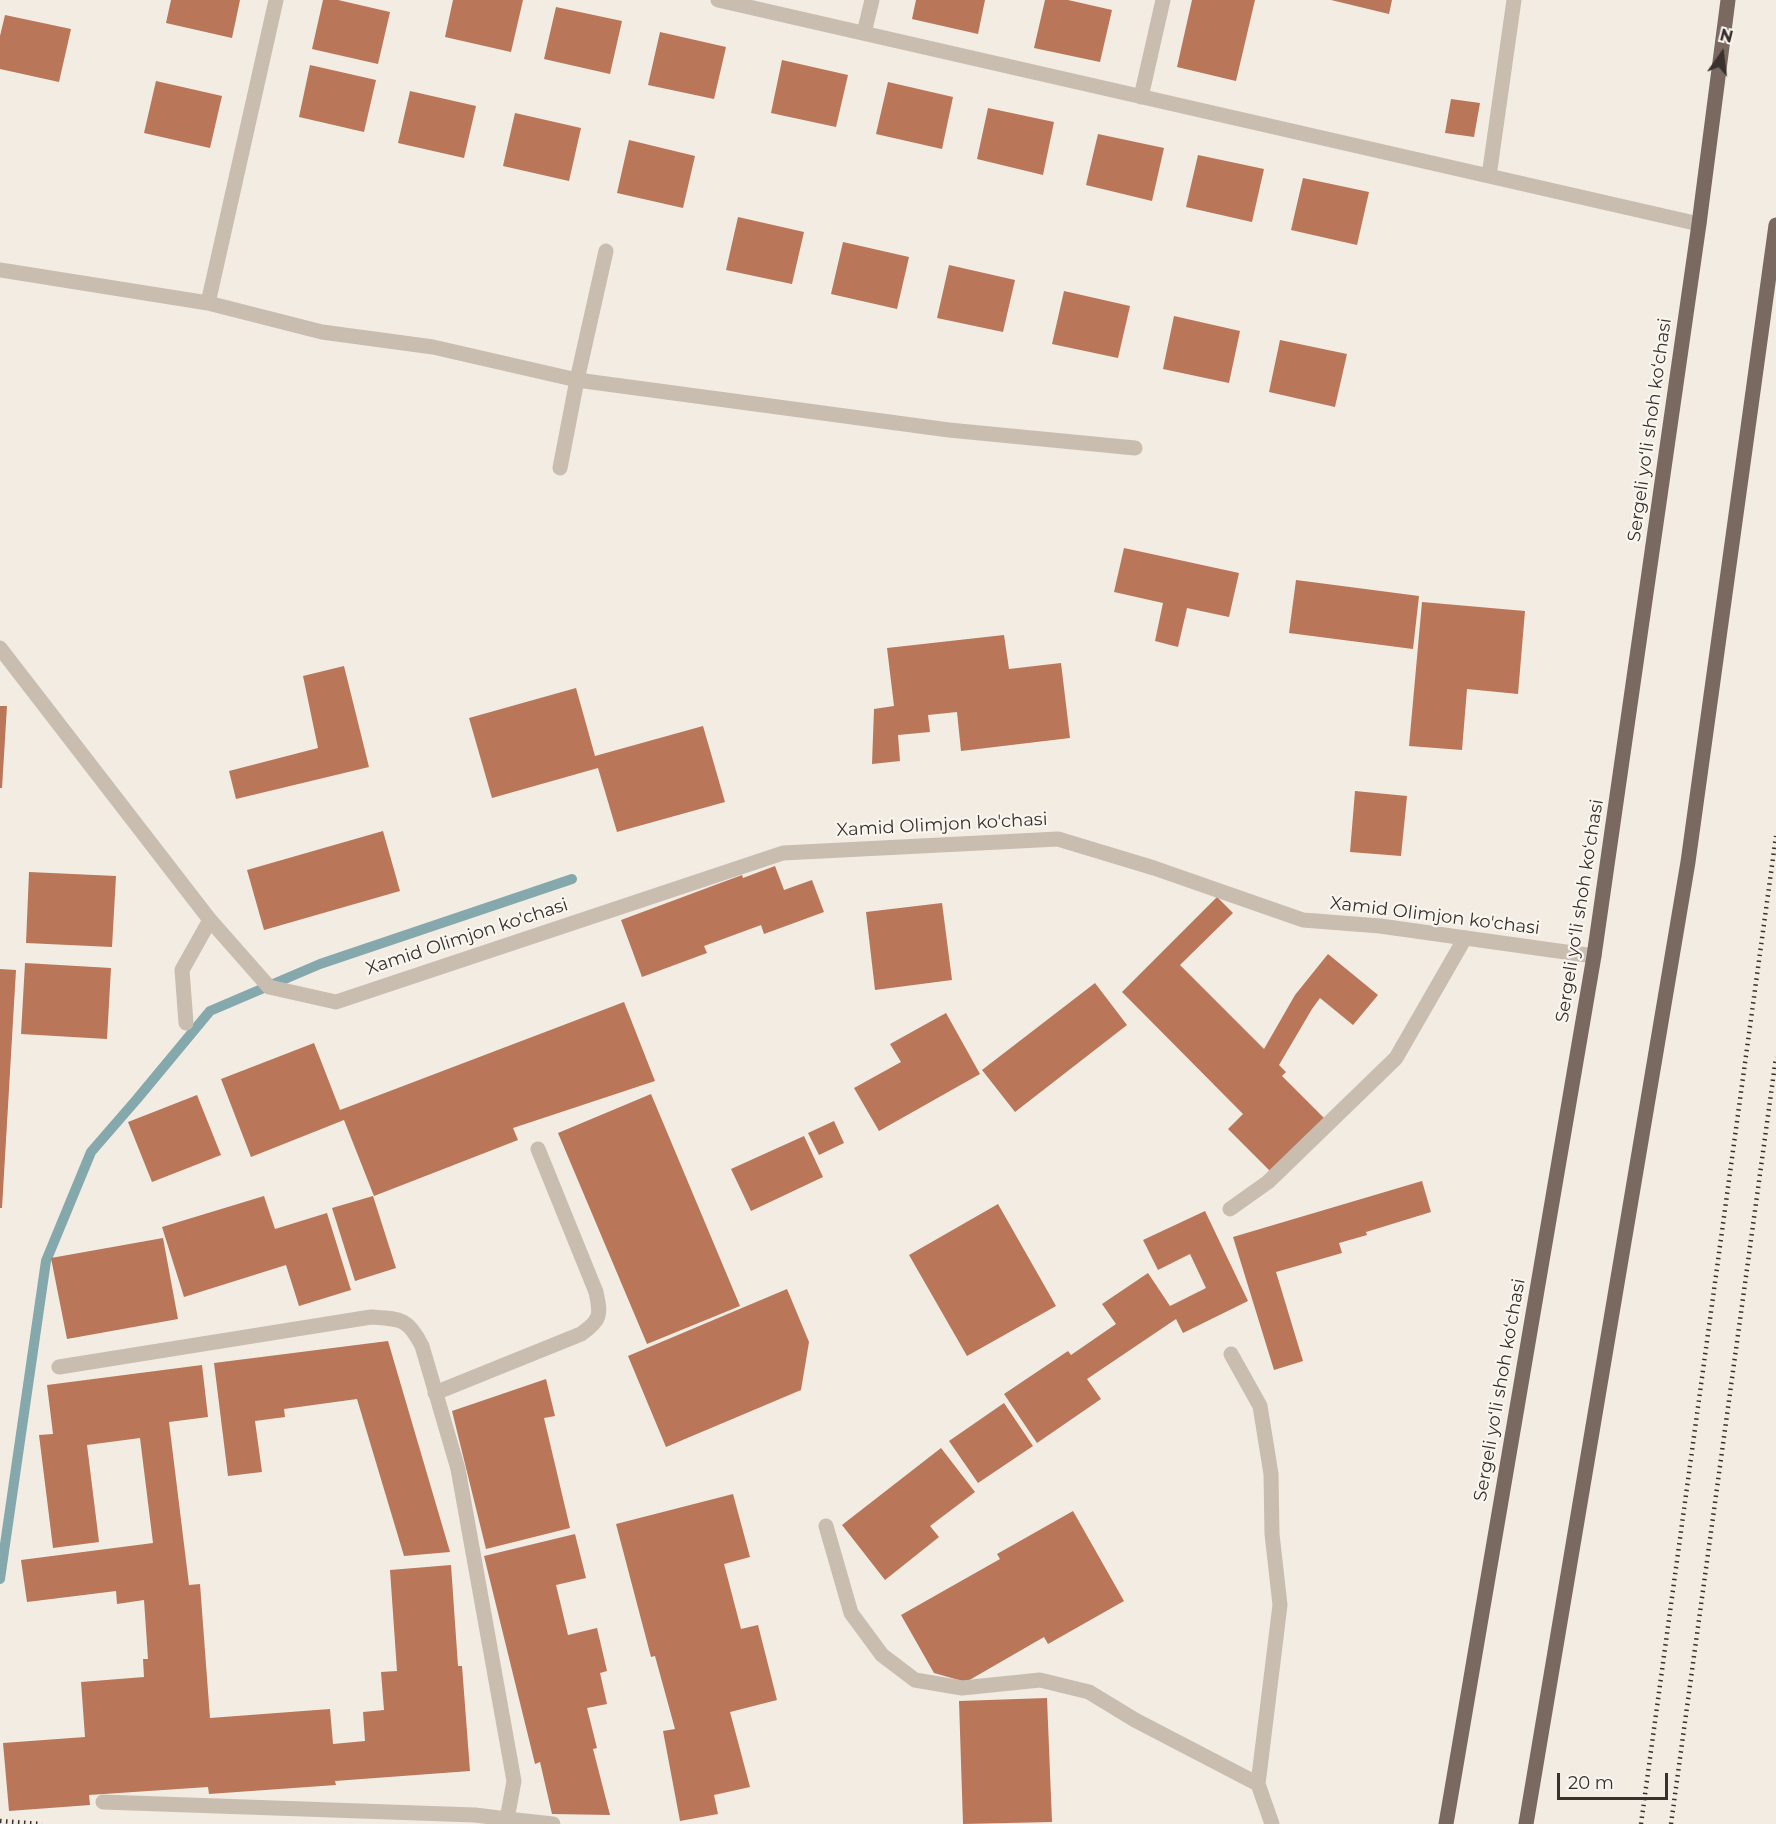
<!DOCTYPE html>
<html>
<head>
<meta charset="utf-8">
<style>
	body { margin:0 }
	#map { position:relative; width:1776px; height:1824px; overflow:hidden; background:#f2ece3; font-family:Montserrat,sans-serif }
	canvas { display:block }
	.north { position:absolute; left:1692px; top:24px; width:60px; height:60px; -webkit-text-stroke:4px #f9f5ef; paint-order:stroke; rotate:14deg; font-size:16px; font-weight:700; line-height:24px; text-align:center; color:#39312d }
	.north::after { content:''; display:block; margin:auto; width:21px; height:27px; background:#39312d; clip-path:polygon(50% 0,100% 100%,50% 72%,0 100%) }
	.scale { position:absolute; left:1557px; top:1773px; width:111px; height:27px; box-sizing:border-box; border:3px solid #39312d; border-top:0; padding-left:8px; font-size:18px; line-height:21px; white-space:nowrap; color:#39312d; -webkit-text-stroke:4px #f9f5ef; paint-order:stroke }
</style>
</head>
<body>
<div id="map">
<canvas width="1776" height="1824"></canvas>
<div class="north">N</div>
<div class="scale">20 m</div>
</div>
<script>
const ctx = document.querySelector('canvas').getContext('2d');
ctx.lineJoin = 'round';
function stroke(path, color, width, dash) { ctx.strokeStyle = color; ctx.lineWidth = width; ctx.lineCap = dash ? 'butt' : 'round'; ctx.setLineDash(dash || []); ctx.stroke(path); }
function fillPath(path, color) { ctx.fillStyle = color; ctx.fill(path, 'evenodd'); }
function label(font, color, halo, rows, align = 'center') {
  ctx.font = font + ' Montserrat,sans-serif'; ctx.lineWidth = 4.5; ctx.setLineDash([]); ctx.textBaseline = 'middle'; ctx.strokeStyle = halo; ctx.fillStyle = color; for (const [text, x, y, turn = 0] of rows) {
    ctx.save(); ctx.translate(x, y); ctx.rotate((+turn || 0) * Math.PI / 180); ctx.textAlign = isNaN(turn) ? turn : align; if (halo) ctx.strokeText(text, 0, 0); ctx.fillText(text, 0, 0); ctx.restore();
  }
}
stroke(new Path2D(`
	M0,1579L46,1261L91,1152L137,1099L210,1011L320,964L572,879`), '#85a8ac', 10);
fillPath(new Path2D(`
	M171,0H240L232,38L166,23Z
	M323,0H338L390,12L378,64L312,49Z
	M453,0H523L511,52L445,37Z
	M916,0H985L978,34L912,19Z
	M1045,0H1068L1112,10L1100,62L1034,48Z
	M1192,0H1255L1236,81L1177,67Z
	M1331,0H1392L1389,14Z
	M556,7L622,21L610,74L544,59Z
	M5,15L71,29L59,82L0,69V36Z
	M660,32L726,47L714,99L648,85Z
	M782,60L848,75L836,127L771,113Z
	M310,65L376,80L364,132L299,117Z
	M156,81L222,96L210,148L144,133Z
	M888,82L953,97L942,149L876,134Z
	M410,91L476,106L464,158L398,143Z
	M1451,99L1480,103L1474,137L1445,133Z
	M988,108L1054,122L1043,175L977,159Z
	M515,113L581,128L569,181L503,166Z
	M1098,134L1164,148L1152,201L1086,185Z
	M629,140L695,156L683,208L617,193Z
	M1198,155L1264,169L1252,222L1186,207Z
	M1303,178L1369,192L1357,245L1291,230Z
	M738,217L804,232L792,284L726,270Z
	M843,242L909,257L897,309L831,294Z
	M949,265L1015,280L1003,332L937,318Z
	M1064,291L1130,306L1118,358L1052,344Z
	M1174,316L1240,331L1229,383L1163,369Z
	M1280,340L1347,354L1335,407L1269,392Z
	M1124,548L1239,573L1229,617L1187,608L1178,647L1155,641L1163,603L1114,592Z
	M1296,580L1419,596L1413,649L1289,633Z
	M1422,602L1525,611L1518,694L1467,689L1462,750L1409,746Z
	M1004,635L1009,669L1061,663L1070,738L961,751L957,712L928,715L930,732L898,735L900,761L872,764L874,709L894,706L887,648Z
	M344,666L369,767L236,799L229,771L318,748L303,676Z
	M576,688L595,756L703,726L725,802L617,832L598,768L492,798L469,718Z
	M0,706H7L2,788H0Z
	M1355,791L1407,796L1401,856L1350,852Z
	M383,831L400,891L264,930L247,870Z
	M775,866L784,890L812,880L824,912L764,934L761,925L704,946L707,953L642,977L621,920L742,875L743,878Z
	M29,872L116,876L112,947L26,943Z
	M1217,897L1233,913L1180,965L1264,1049L1295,995L1328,954L1378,995L1353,1025L1320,998L1312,1009L1279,1065L1286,1072L1282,1076L1324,1118L1270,1171L1228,1129L1243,1114L1122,992Z
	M942,903L952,980L875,990L866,912Z
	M25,963L111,968L107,1039L21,1034Z
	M0,969L16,970L2,1208H0Z
	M1095,983L1127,1025L1015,1112L982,1070Z
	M624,1002L655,1081L513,1128L518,1140L374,1196L344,1120L251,1157L221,1079L314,1043L340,1110Z
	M946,1013L980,1074L879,1131L854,1088L901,1062L890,1044Z
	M651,1094L740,1306L647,1344L558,1133Z
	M197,1095L221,1155L152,1182L128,1122Z
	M834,1121L844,1143L819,1155L808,1133Z
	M804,1136L823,1177L751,1211L731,1169Z
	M1422,1181L1431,1212L1366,1232L1367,1235L1339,1243L1342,1253L1276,1272L1303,1361L1274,1370L1233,1237Z
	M264,1196L275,1229L327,1213L351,1290L299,1306L286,1265L184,1297L162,1227Z
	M373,1196L396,1268L355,1281L332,1208Z
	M998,1204L1056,1306L967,1356L909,1255Z
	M1205,1211L1248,1301L1183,1333L1176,1319L1087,1379L1101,1399L1037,1443L1004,1394L1068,1351L1071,1355L1116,1324L1102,1304L1148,1273L1170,1306L1206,1288L1190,1254L1158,1270L1143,1240Z
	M163,1238L178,1319L67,1339L51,1258Z
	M787,1289L809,1342L801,1390L666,1447L628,1356Z
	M388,1341L450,1552L404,1556L357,1399L284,1409L285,1417L255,1421L262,1472L228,1476L214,1363Z
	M202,1365L208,1417L169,1422L189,1585L200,1584L210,1718L330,1709L333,1744L365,1741L363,1712L384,1710L381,1672L397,1671L390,1570L451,1565L458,1666H462L470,1771L335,1781L336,1785L209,1794L208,1787L89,1795L90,1805L9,1811L3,1743L85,1737L81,1682L144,1677L143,1659H148L144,1600L117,1604L116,1591L27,1602L21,1560L153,1543L140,1438L87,1445L99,1542L53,1548L39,1435L53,1434L47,1385Z
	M546,1379L555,1416L544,1418L570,1528L486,1549L452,1411Z
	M1004,1403L1033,1446L978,1483L949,1441Z
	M941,1448L975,1492L930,1526L939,1537L885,1580L842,1525Z
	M733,1494L750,1557L724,1564L741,1629L758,1625L777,1700L730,1712L750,1787L714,1795L718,1814L680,1821L663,1731L675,1729L655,1656L651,1657L616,1524Z
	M1073,1511L1124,1601L1048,1644L1044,1637L966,1682L934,1673L901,1615L1000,1559L997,1554Z
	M575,1534L586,1578L556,1585L568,1635L597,1628L607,1671L600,1673L607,1704L587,1708L597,1748L593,1749L610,1815L552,1814L540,1762L535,1764L484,1556Z
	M1047,1698L1052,1822L963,1824L959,1701Z`), '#b97659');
stroke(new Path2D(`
	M186,1023L182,970L210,920
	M1230,1209L1268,1182L1396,1058L1465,938
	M1231,1354L1260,1406L1271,1474L1272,1534L1280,1605L1258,1784L1272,1824
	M59,1367L371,1317C401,1319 408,1318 422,1346L458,1469L514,1781L507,1819L475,1815L103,1802
	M435,1393L581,1334C601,1320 601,1315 596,1292L538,1149
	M826,1526L851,1613L882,1655L915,1680L962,1688L1040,1680L1089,1692L1135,1720L1258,1784
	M507,1819L553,1824`), '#c9bdb0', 15);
stroke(new Path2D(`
	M276,0L208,303L322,332L433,347L577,380L949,430L1135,448
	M718,0L1699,224
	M864,33L872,0
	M1141,97L1163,0
	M1489,176L1514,0
	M0,270L208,303
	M560,468L577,380L606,251
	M0,648L210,920L269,987L336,1002L783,853L1058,839L1154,868L1303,920L1380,926L1594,956`), '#c9bdb0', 15);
stroke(new Path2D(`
	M1446,1824L1594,956L1699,224L1728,0
	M1526,1824L1688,862L1776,225`), '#796960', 15);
stroke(new Path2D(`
	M0,1821L42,1824
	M1641,1824L1776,836
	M1671,1824L1776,1057`), '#39312d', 4.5, [1.5, 4.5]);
label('18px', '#39312d', '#f9f5ef', [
	["Sergeli yo‘li shoh ko‘chasi",1650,430,-82],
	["Xamid Olimjon ko'chasi",942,825,-3],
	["Sergeli yo‘li shoh ko‘chasi",1580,911,-81],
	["Xamid Olimjon ko'chasi",1435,916,7],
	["Xamid Olimjon ko'chasi",467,937,-18],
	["Sergeli yo‘li shoh ko‘chasi",1500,1390,-80]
]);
</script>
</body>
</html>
